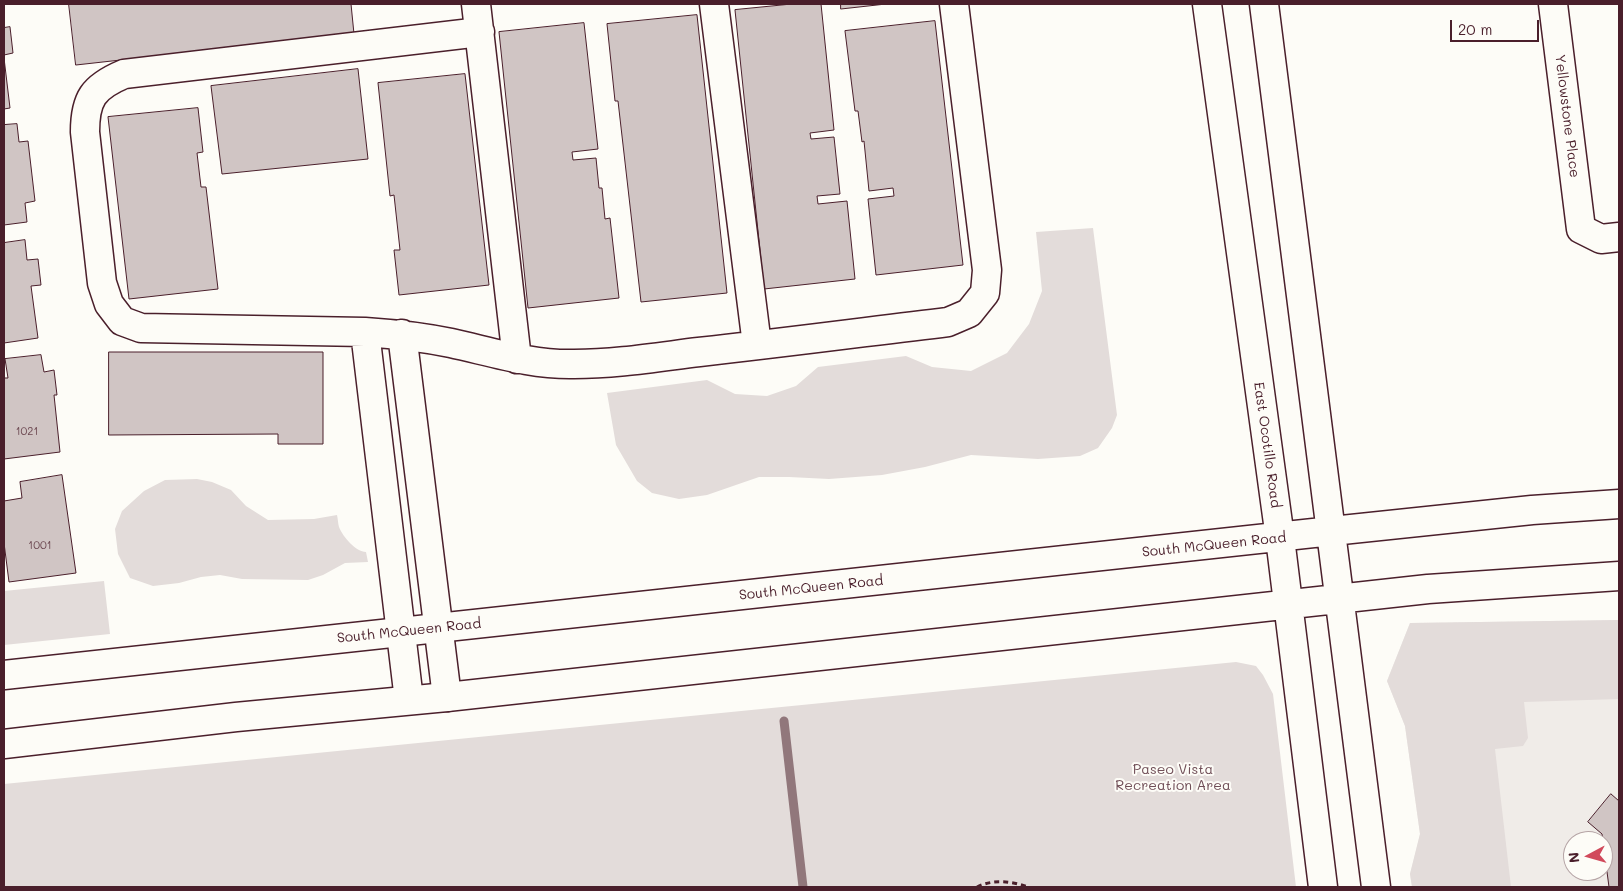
<!DOCTYPE html>
<html>
<head>
<meta charset="utf-8">
<style>
	body { margin:0 }
	#map { position:relative; width:1623px; height:891px; overflow:hidden; background:#fdfcf7; font-family:Mali,sans-serif }
	canvas { display:block }
	.frame { position:absolute; inset:0; border:5px solid #4a1f2b; pointer-events:none }
	.north { position:absolute; left:1563px; top:831px; width:50px; height:50px; box-sizing:border-box; background:#fdfcf7; border:1px solid #b5a4a5; border-radius:50%; rotate:264deg; font-size:14px; font-weight:700; line-height:20px; text-align:center; color:#4a1f2b }
	.north::after { content:''; display:block; margin:auto; width:18px; height:22px; background:#d1495b; clip-path:polygon(50% 0,100% 100%,50% 72%,0 100%) }
	.scale { position:absolute; left:1450px; top:20px; width:89px; height:22px; box-sizing:border-box; border:2px solid #4a1f2b; border-top:0; padding-left:6px; font-size:15px; line-height:18px; white-space:nowrap; color:#4a1f2b; -webkit-text-stroke:4px #fdfcf7; paint-order:stroke }
</style>
</head>
<body>
<div id="map">
<canvas width="1623" height="891"></canvas>
<div class="frame"></div>
<div class="north">N</div>
<div class="scale">20 m</div>
</div>
<script>
const ctx = document.querySelector('canvas').getContext('2d');
ctx.lineJoin = 'round';
function fillPath(path, color) { ctx.fillStyle = color; ctx.fill(path, 'evenodd'); }
function stroke(path, color, width, dash) { ctx.strokeStyle = color; ctx.lineWidth = width; ctx.lineCap = dash ? 'butt' : 'round'; ctx.setLineDash(dash || []); ctx.stroke(path); }
function label(font, color, halo, rows, align = 'center') {
  ctx.font = font + ' Mali,sans-serif'; ctx.lineWidth = 4; ctx.setLineDash([]); ctx.textBaseline = 'middle'; ctx.strokeStyle = halo; ctx.fillStyle = color; for (const [text, x, y, turn = 0] of rows) {
    ctx.save(); ctx.translate(x, y); ctx.rotate((+turn || 0) * Math.PI / 180); ctx.textAlign = isNaN(turn) ? turn : align; if (halo) ctx.strokeText(text, 0, 0); ctx.fillText(text, 0, 0); ctx.restore();
  }
}
fillPath(new Path2D(`
	M1619,620V887H1412L1410,874L1420,834L1405,726L1387,681L1410,623ZM1573,841H1603V871H1573Z`), '#f0ece8');
fillPath(new Path2D(`
	M1093,228L1117,415L1112,428L1098,448L1080,456L1038,459L971,455L925,467L882,475L829,479L789,477H759L707,495L679,499L652,493L637,481L616,445L607,393L707,380L735,394L767,396L796,386L818,367L906,356L932,367L971,371L1007,353L1029,324L1042,291L1036,232Z
	M197,479L212,482L231,490L246,506L268,520L314,519L337,515C338,519 338,524 339,527C343,537 356,552 366,552L368,562L345,563L323,575L308,580L242,579L220,575L201,577L179,583L153,586L130,578L118,554L115,529L122,511L144,491L165,480Z
	M104,581L110,634L4,645V591Z
	M1619,620V699L1524,702L1528,738L1523,746L1495,749L1511,887H1412L1410,874L1420,834L1405,726L1387,681L1410,623Z
	M1236,662L1256,666L1263,675L1273,694L1296,887H4V784Z`), '#e3dcda');
stroke(new Path2D(`
	M784,721L803,887`), '#91777b', 9);
const building = new Path2D(`
	M69,4H351L354,34L76,65Z
	M792,4H821L834,130L810,133L811,139L834,137L840,194L817,196L818,204L847,201L855,279L764,289L735,10Z
	M841,4H886L841,9Z
	M697,15L727,293L641,302L618,101H615L607,24Z
	M935,21L963,265L876,275L868,199L894,196L893,188L869,191L864,141L862,142L858,111H855L845,31Z
	M584,23L598,149L572,152L573,160L596,158L599,188H602L605,219L610,218L619,298L528,308L499,32Z
	M10,27L13,53L4,55V28Z
	M4,58L10,108L4,109Z
	M358,69L368,159L222,174L211,86Z
	M465,74L489,285L399,295L394,250H400L394,195L390,196L378,83Z
	M198,108L203,152L197,153L201,187H206L218,289L129,299L108,117Z
	M17,124L19,142L28,141L35,201L25,203L27,222L4,225V125Z
	M25,240L27,260L38,259L41,285L31,286L38,338L4,343V243Z
	M109,352H323V444H278V434L109,435Z
	M41,355L44,372L54,370L57,395H54L60,452L4,459V378H8L5,359Z
	M62,475L76,573L9,582L4,543V501L22,498L20,482Z
	M1611,794L1619,801V887H1609L1602,834L1588,822Z`);
fillPath(building, '#d0c5c4');
stroke(building, '#4a1f2b', 1);
const street = new Path2D(`
	M476,4L517,359
	M714,4L757,345
	M1553,4L1581,229L1601,239L1619,237
	M480,32L124,74C93,87 85,99 85,132L102,283L109,304L122,321L141,328L365,332C394,334 422,337 451,343C492,352 532,365 574,364C616,364 658,357 699,352C782,343 865,332 948,322L969,313L985,293L987,270L954,4
	M365,332L409,700
	M402,334L447,697`);
const secondary = new Path2D(`
	M1207,4L1280,538L1323,887
	M1264,4L1376,887
	M4,675L1332,531L1532,510L1619,504
	M4,744L236,717L447,697L1428,589L1619,576`);
stroke(street, '#4a1f2b', 31);
stroke(secondary, '#4a1f2b', 31);
stroke(new Path2D(`
	M977,887C993,879 1011,881 1028,887`), '#4a1f2b', 3, [5, 4]);
stroke(street, '#fdfcf7', 28);
stroke(secondary, '#fdfcf7', 28);
label('11px', '#6c4851', null, [
	["1021",27,432],
	["1001",40,546]
]);
label('14px', '#4a1f2b', '#fdfcf7', [
	["Yellowstone Place",1567,116,83],
	["East Ocotillo Road",1267,445,82],
	["South McQueen Road",1214,545,-6],
	["South McQueen Road",811,588,-6],
	["South McQueen Road",409,631,-6]
]);
label('14px', '#704e57', '#fdfcf7', [
	["Paseo Vista",1173,770],
	["Recreation Area",1173,786]
]);
</script>
</body>
</html>
